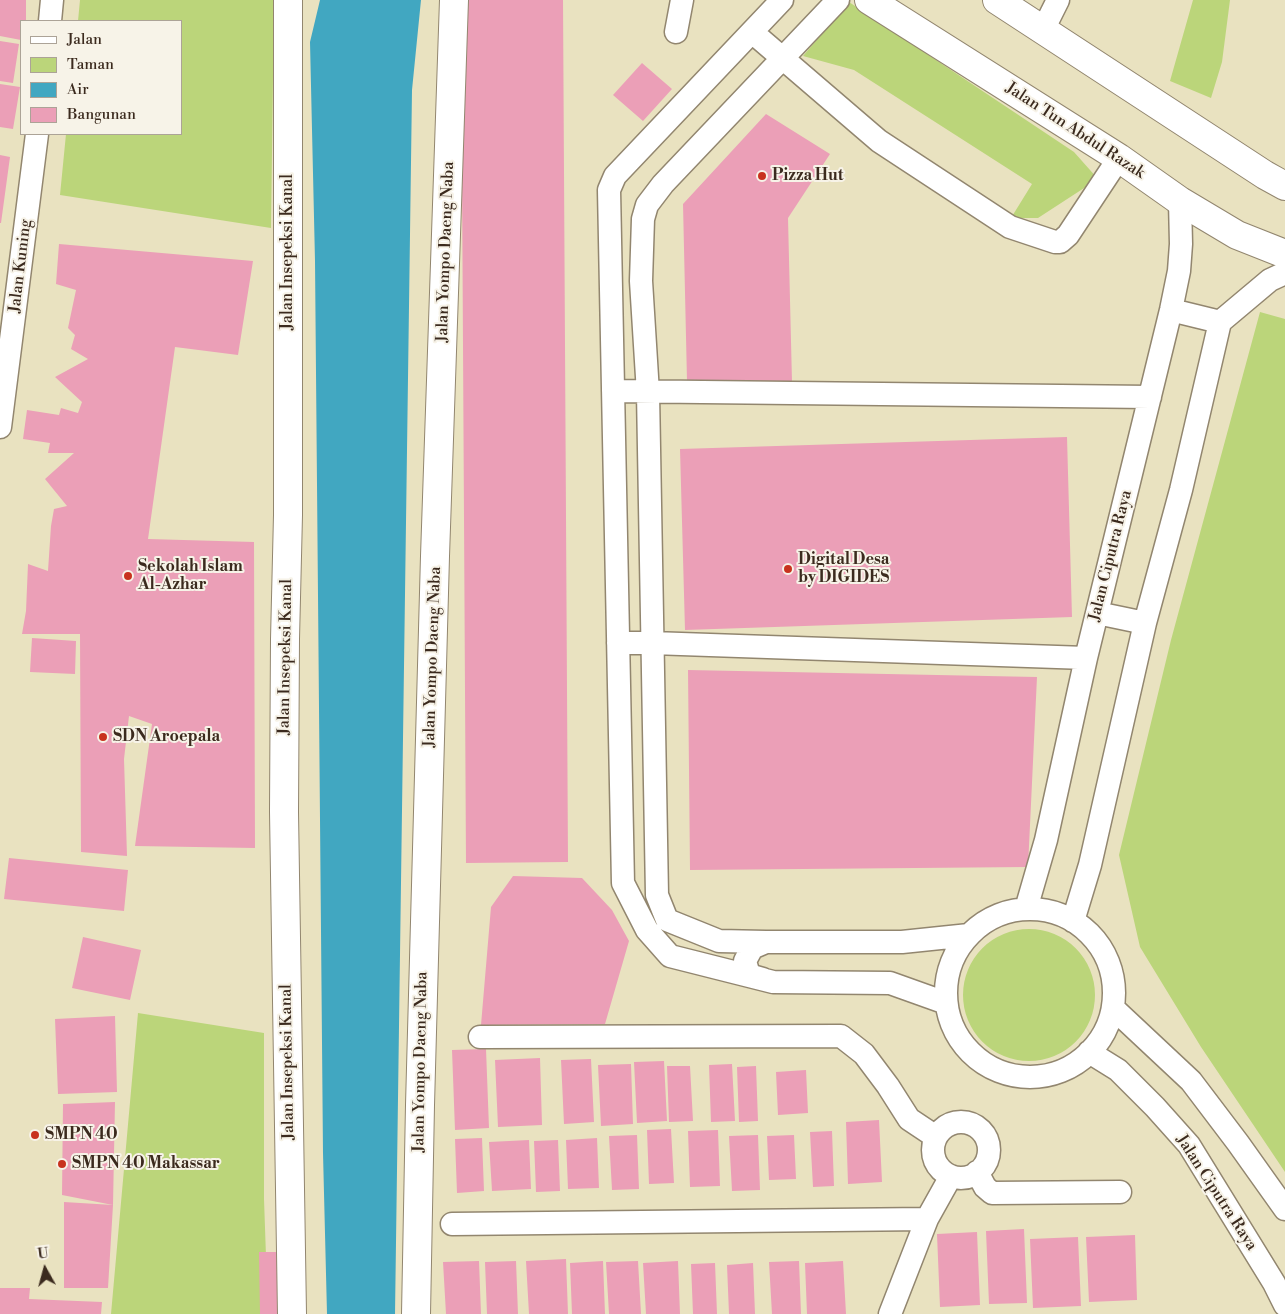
<!DOCTYPE html>
<html>
<head>
<meta charset="utf-8">
<style>
	body { margin:0 }
	#map { position:relative; width:1285px; height:1314px; overflow:hidden; background:#e9e2c0; font-family:"Libre Bodoni",serif }
	canvas { display:block }
	.legend { position:absolute; left:20px; top:20px; width:162px; height:115px; box-sizing:border-box; background:#f7f3e8; border:1px solid #aca397; margin:0; padding:6px 9px; list-style:none; font-size:15px; color:#3b2a1e }
	.legend li { display:flex; align-items:center; gap:10px; height:25px }
	.legend b { width:25px; border:1px solid #aca397 }
	.north { position:absolute; left:20px; top:1244px; width:50px; height:50px; -webkit-text-stroke:4px #f7f3e8; paint-order:stroke; rotate:353deg; font-size:14px; font-weight:700; line-height:20px; text-align:center; color:#3b2a1e }
	.north::after { content:''; display:block; margin:auto; width:18px; height:22px; background:#3b2a1e; clip-path:polygon(50% 0,100% 100%,50% 72%,0 100%) }
</style>
</head>
<body>
<div id="map">
<canvas width="1285" height="1314"></canvas>
<ul class="legend">
<li><b style="height:6px;background:#fff"></b>Jalan</li>
<li><b style="height:14px;background:#bbd57a"></b>Taman</li>
<li><b style="height:14px;background:#41a7c1"></b>Air</li>
<li><b style="height:14px;background:#eb9fb7"></b>Bangunan</li>
</ul>
<div class="north">U</div>
</div>
<script>
const ctx = document.querySelector('canvas').getContext('2d');
ctx.lineJoin = 'round';
function fillPath(path, color) { ctx.fillStyle = color; ctx.fill(path, 'evenodd'); }
function stroke(path, color, width, dash) { ctx.strokeStyle = color; ctx.lineWidth = width; ctx.lineCap = dash ? 'butt' : 'round'; ctx.setLineDash(dash || []); ctx.stroke(path); }
function label(font, color, halo, rows, align = 'center') {
  ctx.font = font + ' "Libre Bodoni",serif'; ctx.lineWidth = 4; ctx.setLineDash([]); ctx.textBaseline = 'middle'; ctx.strokeStyle = halo; ctx.fillStyle = color; for (const [text, x, y, turn = 0] of rows) {
    ctx.save(); ctx.translate(x, y); ctx.rotate((+turn || 0) * Math.PI / 180); ctx.textAlign = isNaN(turn) ? turn : align; if (halo) ctx.strokeText(text, 0, 0); ctx.fillText(text, 0, 0); ctx.restore();
  }
}
fillPath(new Path2D(`
	M80,0H274L271,228L60,195L66,134H181V21H78Z
	M1193,0H1230L1222,62L1211,98L1170,81Z
	M849,2L1074,152L1098,179L1038,218H1011L1032,184L854,70L803,56Z
	M1260,312L1285,319V1172L1201,1047L1140,947L1119,855L1171,640Z
	M963 995a66 66 0 1 1 132 0a66 66 0 1 1-132 0Z
	M138,1013L264,1033V1199L268,1314H111Z`), '#bbd57a');
fillPath(new Path2D(`
	M320,0H421L412,90L395,1314H327L323,1153L315,261L310,42Z`), '#41a7c1');
fillPath(new Path2D(`
	M0,0H26V21H21V40L0,36Z
	M461,0H563L568,862L466,863Z
	M0,41L19,44L13,83L0,81Z
	M642,63L672,89L643,121L613,95Z
	M0,84L20,87L13,129L0,127Z
	M766,114L830,154L788,218L792,382L687,381L683,204Z
	M0,155L10,157L1,223H0Z
	M59,244L253,261L238,355L175,347L148,539L254,542L255,848L135,846L152,724L129,716L124,759L127,856L81,852L80,634H22L26,611L28,564L48,571L51,526L54,509L67,506L45,479L74,453H48L50,443L23,439L27,410L59,415L61,408L78,413L82,402L55,377L88,359L71,349L75,335L68,328L76,290L56,284Z
	M1067,437L1072,617L685,630L680,449Z
	M32,638L76,641L75,674L30,672Z
	M688,670L1037,677L1028,867L690,870Z
	M9,858L128,870L124,911L4,899Z
	M513,876L582,878L612,910L629,941L605,1024L481,1025L491,907Z
	M83,937L141,950L130,1000L72,988Z
	M115,1016L117,1092L58,1094L55,1019Z
	M486,1049L489,1128L455,1130L452,1050Z
	M540,1058L542,1125L498,1127L495,1060Z
	M591,1059L594,1122L564,1124L561,1060Z
	M664,1061L667,1121L637,1123L634,1062Z
	M631,1064L633,1124L601,1126L598,1065Z
	M732,1064L735,1121L711,1122L709,1065Z
	M667,1066H690L693,1121L669,1122Z
	M756,1066L758,1121L739,1122L737,1067Z
	M806,1070L808,1113L778,1115L776,1072Z
	M115,1102L113,1205L108,1288H64V1202L113,1205L62,1195L63,1104Z
	M879,1120L882,1182L848,1184L846,1122Z
	M671,1129L674,1183L649,1184L647,1130Z
	M718,1130L720,1186L690,1187L688,1131Z
	M832,1131L834,1186L813,1187L810,1132Z
	M637,1135L639,1189L612,1190L609,1136Z
	M758,1135L760,1190L732,1191L729,1136Z
	M794,1135L796,1179L769,1180L767,1136Z
	M482,1138L484,1191L457,1193L455,1139Z
	M597,1138L599,1188L568,1189L566,1140Z
	M529,1140L531,1189L492,1191L489,1142Z
	M558,1140L560,1191L536,1192L534,1141Z
	M1024,1229L1027,1303L989,1304L986,1231Z
	M977,1232L980,1305L940,1307L937,1234Z
	M1135,1235L1137,1300L1089,1302L1086,1237Z
	M1078,1237L1081,1306L1033,1308L1030,1239Z
	M259,1252H279V1314H260Z
	M566,1259L568,1314H529L526,1261Z
	M479,1261L481,1314H446L443,1262Z
	M516,1261L518,1314H487L485,1262Z
	M603,1261L605,1314H572L570,1263Z
	M638,1261L641,1314H609L606,1262Z
	M678,1261L680,1314H646L643,1263Z
	M799,1261L801,1314H772L769,1262Z
	M843,1261L846,1314H807L805,1263Z
	M715,1263L717,1314H693L691,1264Z
	M753,1263L755,1314H729L727,1265Z
	M0,1288H30L29,1299L102,1302L101,1314H0Z`), '#eb9fb7');
const minor = new Path2D(`
	M782,0L615,176L609,190L623,883L647,930L670,956L773,982L890,983L946,1003
	M50,21L52,0
	M1043,30L1058,0
	M676,32L682,0
	M752,32L879,141L1010,227L1055,242H1060L1068,235L1119,158
	M1171,310L1220,322
	M613,391L1150,397
	M0,427L37,134
	M1097,613L1145,623
	M618,643H652L1086,658
	M1026,909L1046,840L1086,658L1171,310L1179,271L1181,244L1180,201
	M946 993a84 84 0 1 1 168 0a84 84 0 1 1-168 0Z
	M1073,921L1090,865L1145,623L1181,490L1220,322L1270,280L1285,273
	M766,942L719,941L667,920L657,895L648,393L641,281L643,219L647,205L663,184L838,0
	M763,979L749,975L745,961L752,948L766,942H902L969,935
	M1113,1008L1191,1081L1238,1143L1285,1209
	M480,1037L841,1036L864,1054L888,1086L909,1119L936,1137
	M1089,1052L1118,1070L1155,1107L1189,1145L1274,1283L1285,1305
	M933 1150a28 28 0 1 1 56 0a28 28 0 1 1-56 0Z
	M977,1172L985,1187L992,1193L1120,1192
	M452,1224L927,1219
	M890,1314L927,1219L951,1176`);
const tertiary = new Path2D(`
	M288,0V515L285,639L284,812L292,1314
	M416,1314L420,1105L435,556L454,0`);
const primary = new Path2D(`
	M869,0L1119,158L1180,201L1237,235L1285,254
	M997,0L1265,175L1285,186`);
stroke(minor, '#92866f', 25);
stroke(tertiary, '#92866f', 30);
stroke(primary, '#92866f', 30);
stroke(minor, '#fff', 22);
stroke(tertiary, '#fff', 28);
stroke(primary, '#fff', 28);
for (const [x, y, r, color] of [
	[762,176,5,"#c8321e"],
	[788,569,5,"#c8321e"],
	[128,576,5,"#c8321e"],
	[103,737,5,"#c8321e"],
	[35,1135,5,"#c8321e"],
	[62,1164,5,"#c8321e"]
]) { const dot = new Path2D(); dot.arc(x, y, r, 0, 2 * Math.PI); ctx.fillStyle = color; ctx.fill(dot); stroke(dot, '#f7f3e8', 2); }
label('16px', '#3b2a1e', '#f7f3e8', [
	["Jalan Tun Abdul Razak",1075,131,33],
	["Jalan Insepeksi Kanal",288,252,-90],
	["Jalan Yompo Daeng Naba",446,252,-88],
	["Jalan Kuning",21,266,-83],
	["Jalan Ciputra Raya",1111,556,-76],
	["Jalan Insepeksi Kanal",286,657,-89],
	["Jalan Yompo Daeng Naba",433,657,-88],
	["Jalan Insepeksi Kanal",288,1062,-91],
	["Jalan Yompo Daeng Naba",421,1062,-89],
	["Jalan Ciputra Raya",1216,1193,57]
]);
label('bold 16px', '#3b2a1e', '#f7f3e8', [
	["Pizza Hut",772,176],
	["Digital Desa",798,560],
	["by DIGIDES",798,578],
	["Sekolah Islam",138,567],
	["Al-Azhar",138,585],
	["SDN Aroepala",113,737],
	["SMPN 40",45,1135],
	["SMPN 40 Makassar",72,1164]
], 'left');
</script>
</body>
</html>
